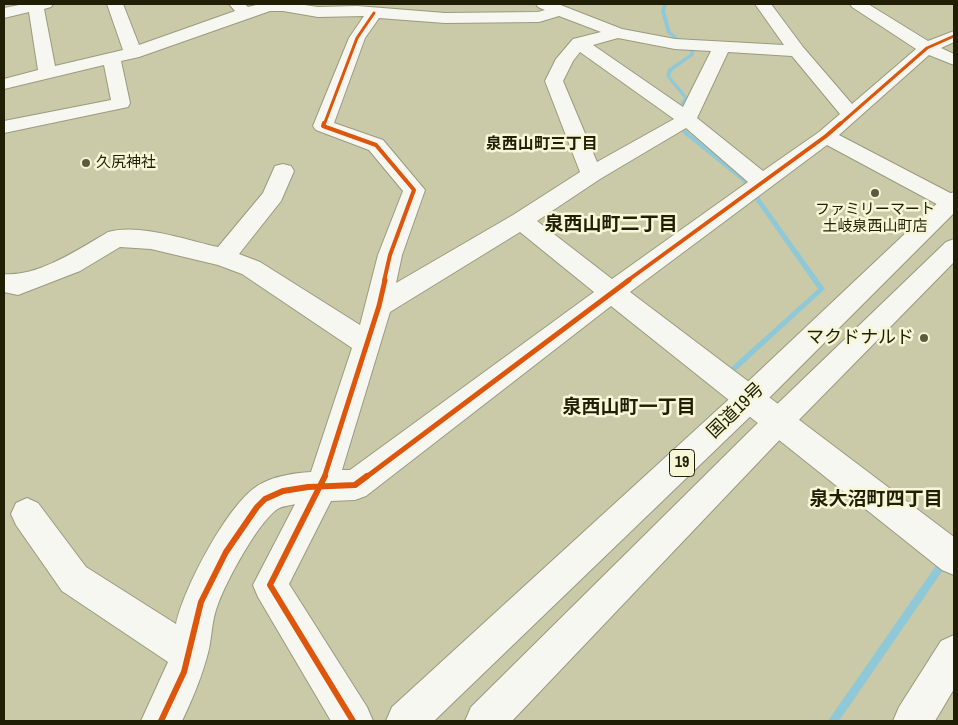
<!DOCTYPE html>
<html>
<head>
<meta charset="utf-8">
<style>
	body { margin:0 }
	#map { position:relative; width:958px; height:725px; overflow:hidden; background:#cac9a8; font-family:"Archivo Narrow",sans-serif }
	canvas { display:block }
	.frame { position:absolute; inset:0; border:5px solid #201f06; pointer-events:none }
</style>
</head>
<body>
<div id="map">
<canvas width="958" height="725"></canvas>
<div class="frame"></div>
</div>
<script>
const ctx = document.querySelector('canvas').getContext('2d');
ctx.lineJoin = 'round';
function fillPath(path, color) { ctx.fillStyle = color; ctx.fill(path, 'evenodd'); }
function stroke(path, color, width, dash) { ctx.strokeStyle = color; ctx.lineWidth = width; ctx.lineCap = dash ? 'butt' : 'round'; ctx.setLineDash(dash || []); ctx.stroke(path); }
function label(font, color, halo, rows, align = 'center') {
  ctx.font = font + ' "Archivo Narrow","Noto Sans JP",sans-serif'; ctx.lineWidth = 5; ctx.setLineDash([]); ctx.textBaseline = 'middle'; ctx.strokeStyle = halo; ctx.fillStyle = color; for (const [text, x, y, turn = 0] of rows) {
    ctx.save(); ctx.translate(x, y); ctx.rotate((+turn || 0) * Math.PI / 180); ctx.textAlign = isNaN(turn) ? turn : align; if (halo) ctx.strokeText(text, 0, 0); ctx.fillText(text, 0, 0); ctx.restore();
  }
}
fillPath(new Path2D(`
	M663,4H667L665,11L671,32L694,50V55L672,71L670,76L688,98L679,113H677L675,112L684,98L666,76L668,69L690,54V50L667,33L661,11Z
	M677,120H681L688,132L746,179L825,289L731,375L729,376L727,375L726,373L727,371L818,289L742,181L684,134L677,121Z
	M954,543V554L839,721H828L830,718L951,544Z`), '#8fc9d8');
const minor = new Path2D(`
	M24,4H53L51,7L44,9L55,66L123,50L107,4H123L139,45L235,11L229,4H245L248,7L260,4H298L318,7L357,6L445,13L538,12L545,10L538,7L536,4H558L622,29L675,39L784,45L755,4H771L803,47L852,104L916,49L852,7L850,4H868L928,41L954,31V42L941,48L954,54V65L929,55L839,135L954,195V212L946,209L827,145L630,292L954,537V575L942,570L611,306L366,496L355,500L331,501L289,584L367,707L373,721H331L258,597L253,585L295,504C288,506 281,506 276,510C256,526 227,580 218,604C212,619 212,634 209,649C203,674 193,698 182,721H141L168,662L62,591L16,525L11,514L16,503L27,498L38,503L86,567L176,624C184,588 224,512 253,489C268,477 292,473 311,472L352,348L242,274L218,265L151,249L120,247L80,271L18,295L4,292V274C38,277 79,249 108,232C139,223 186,240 218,247L263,193L275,166L283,164L291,166L294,171L281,201L239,254L260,262L360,325L378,255L403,191L369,150L316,130L313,126L349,38L364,16L318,17L283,11H270L139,57L121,61L130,103L128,107L4,133V121L111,100L104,65L4,89V79L38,70L29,12L4,18V8ZM559,16L601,32L573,39L556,59L545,81L580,172L513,215L396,283L402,255L425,190L383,140L334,123L365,38L379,18L445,23L539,22ZM618,38L675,49L711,51L683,107L593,45ZM580,52L674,119L597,162L563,81L573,61ZM728,52L792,56L840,114L819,132L763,171L697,118ZM686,128L748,182L612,279L537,221L600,179ZM520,232L594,292L350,470H342L390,312Z
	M954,635V689L935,721H893L899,707L941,641Z`);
const highway = new Path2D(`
	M954,192V213L758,409L434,721H386L392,707L738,391L946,195Z
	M954,239V262L789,430L512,721H465L471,707L769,412L946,242Z`);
stroke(minor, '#9b9a7f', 2);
stroke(highway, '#9b9a7f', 2);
fillPath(minor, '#f7f7f2');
fillPath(highway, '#f7f7f2');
stroke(new Path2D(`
	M324,125L357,38L374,13
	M839,125L927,48L954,36`), '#de560c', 3);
stroke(new Path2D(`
	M324,123L323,126L376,145L414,190L390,255L384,281
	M627,281L826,136L841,123`), '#de560c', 4);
stroke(new Path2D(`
	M324,478L379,306L385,280
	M365,478L629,280`), '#de560c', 5);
stroke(new Path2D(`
	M325,476L270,585L353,721
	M161,721L184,672L201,602L226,552L257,507L265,499L283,491L308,487L355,485L367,476`), '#de560c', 6);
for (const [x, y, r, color] of [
	[86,163,5,"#5c5a3f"],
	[875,193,5,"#5c5a3f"],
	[924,338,5,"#5c5a3f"]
]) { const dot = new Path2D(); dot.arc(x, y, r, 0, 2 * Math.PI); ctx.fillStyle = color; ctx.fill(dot); stroke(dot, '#f7f6d7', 2); }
label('15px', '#201f06', '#f7f6d7', [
	["久尻神社",96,163],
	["ファミリーマート",875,210,"center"],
	["土岐泉西山町店",875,227,"center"]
], 'left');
label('bold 16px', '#201f06', '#f7f6d7', [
	["泉西山町三丁目",542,145]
]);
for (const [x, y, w] of [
	[682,463,25]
]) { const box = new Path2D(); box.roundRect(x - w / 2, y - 13.5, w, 27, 4); ctx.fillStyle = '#f7f6d7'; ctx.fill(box); stroke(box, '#201f06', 1); }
label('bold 16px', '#201f06', null, [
	["19",682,463]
]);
label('18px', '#201f06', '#f7f6d7', [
	["マクドナルド",914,338]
], 'right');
label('18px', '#201f06', '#f7f6d7', [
	["国道19号",736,411,-44]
]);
label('bold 19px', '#201f06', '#f7f6d7', [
	["泉西山町二丁目",611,225],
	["泉西山町一丁目",629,408],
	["泉大沼町四丁目",876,500]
]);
</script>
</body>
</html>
